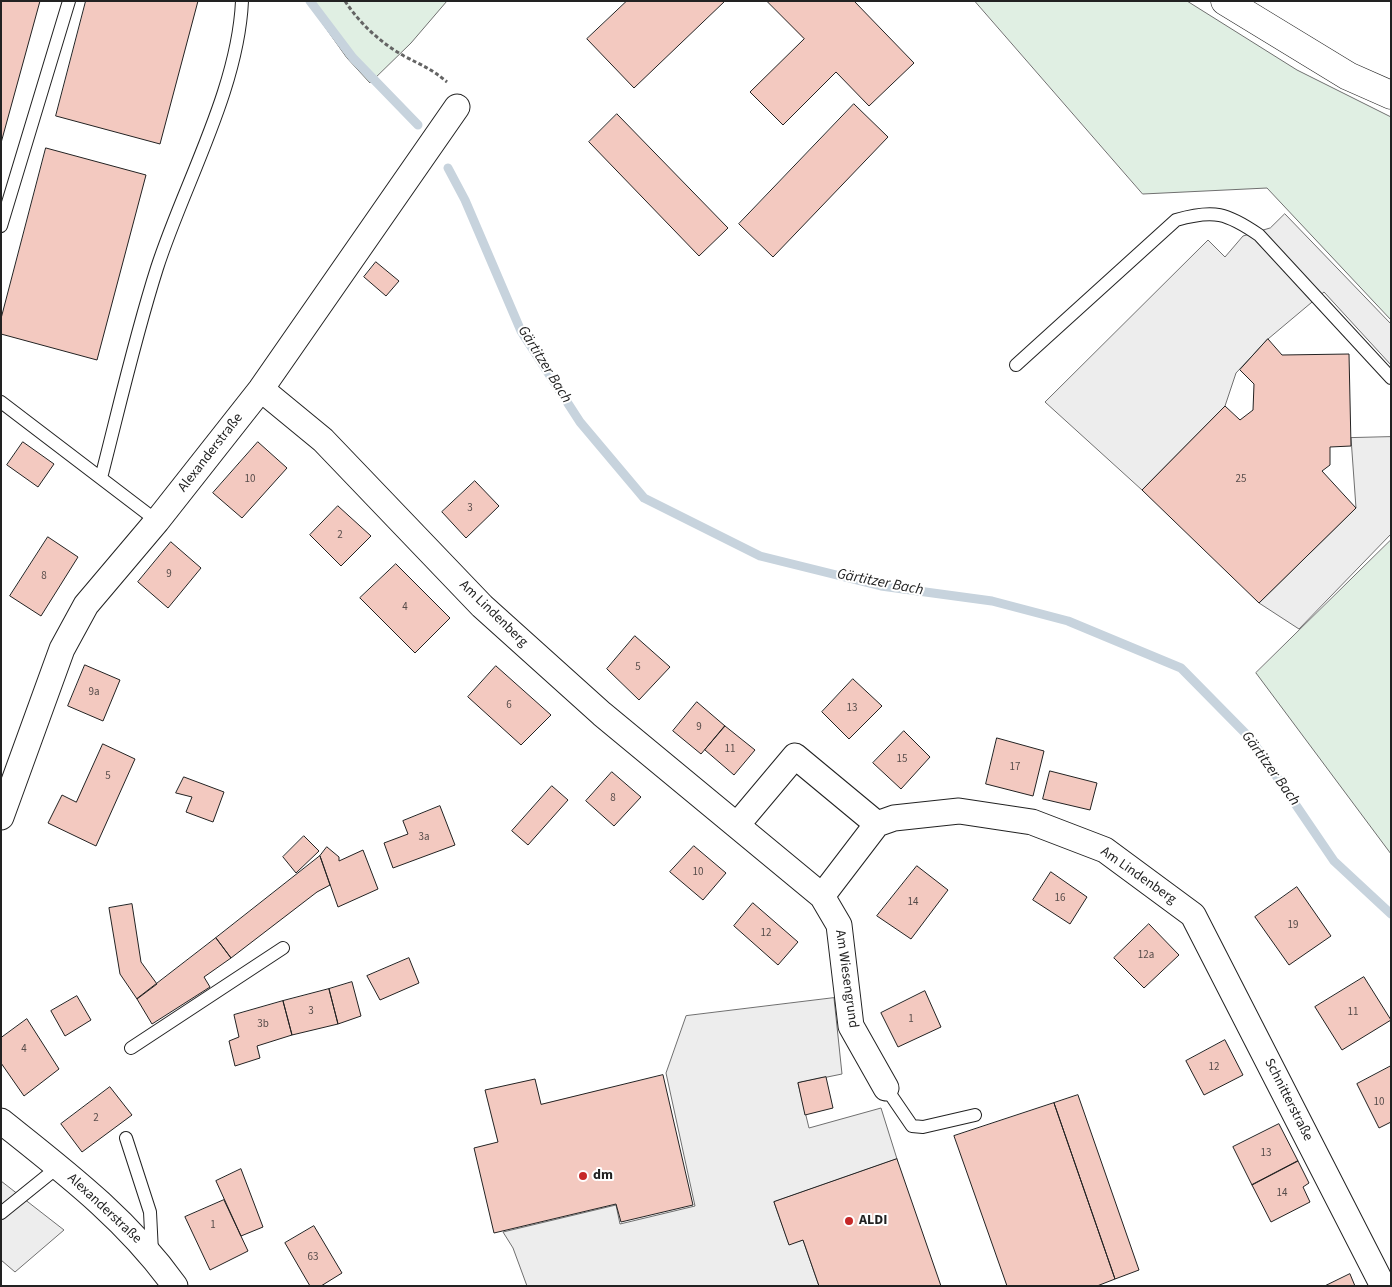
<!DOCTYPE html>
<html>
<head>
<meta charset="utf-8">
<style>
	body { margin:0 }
	#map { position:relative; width:1392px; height:1287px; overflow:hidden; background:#fff; font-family:"Source Sans 3",sans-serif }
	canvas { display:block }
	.frame { position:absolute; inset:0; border:2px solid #222; pointer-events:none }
</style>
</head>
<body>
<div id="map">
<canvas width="1392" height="1287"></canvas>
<div class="frame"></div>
</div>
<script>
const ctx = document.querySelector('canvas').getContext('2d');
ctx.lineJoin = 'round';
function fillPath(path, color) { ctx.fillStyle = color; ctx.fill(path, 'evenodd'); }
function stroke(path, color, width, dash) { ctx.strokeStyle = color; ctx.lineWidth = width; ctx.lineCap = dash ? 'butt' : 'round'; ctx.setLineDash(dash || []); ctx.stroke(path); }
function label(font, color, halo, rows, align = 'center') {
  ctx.font = font + ' "Source Sans 3",sans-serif'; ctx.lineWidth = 4; ctx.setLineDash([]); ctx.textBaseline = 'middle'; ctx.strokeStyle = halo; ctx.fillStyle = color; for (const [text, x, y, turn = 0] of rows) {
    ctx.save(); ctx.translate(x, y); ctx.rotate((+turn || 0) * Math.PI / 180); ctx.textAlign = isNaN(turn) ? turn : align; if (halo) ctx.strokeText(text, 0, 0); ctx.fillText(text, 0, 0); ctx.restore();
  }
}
const green = new Path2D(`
	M307,1H447L411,43L370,83L347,58Z
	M975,1H1187L1297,70L1391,117V320L1267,188L1143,194Z
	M1391,540V854L1256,673Z`);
fillPath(green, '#e0efe3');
stroke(green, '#6f6f6f', 1);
const parking = new Path2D(`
	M1285,214L1391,324V365L1324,292L1268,339L1236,373L1225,406L1142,490L1045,402L1208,240L1225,257L1243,236L1270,228Z
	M1391,437V534L1299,629L1259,603L1356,508L1351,438Z
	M834,998L842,1074L798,1083L809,1128L881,1108L897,1159L774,1202L789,1244L803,1240L819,1286H527L513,1248L503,1232L616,1205L620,1224L695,1206L666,1073L686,1016Z
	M1,1181L64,1230L15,1272L1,1260Z`);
fillPath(parking, '#ededed');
stroke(parking, '#6f6f6f', 1);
stroke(new Path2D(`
	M310,1L353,58L418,125
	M448,168L465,200L521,331L580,422L644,498L760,556L881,586L992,601L1068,621L1181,668L1251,739L1334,861L1391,914`), '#c7d3dd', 9);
const building = new Path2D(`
	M1,1H40L1,143Z
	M86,1H198L160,144L56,116Z
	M627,1H725L634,88L587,39Z
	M767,1H854L914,63L869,106L836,72L783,125L750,92L804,39Z
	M854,104L888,137L773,257L739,224Z
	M617,114L728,228L699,256L589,142Z
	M46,148L146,175L97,360L1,334V319Z
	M376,262L399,281L386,296L364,277Z
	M1268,339L1282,355L1349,354L1351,446L1330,447V465L1322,471L1356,508L1259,603L1142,490L1225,406L1240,420L1253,410L1254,384L1240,370Z
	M23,442L54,464L38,487L7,465Z
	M258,442L287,468L242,518L213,493Z
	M475,481L499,506L466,538L442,512Z
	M338,506L371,536L341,566L310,535Z
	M48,537L78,557L41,616L10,596Z
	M171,542L201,568L168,608L138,582Z
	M396,564L450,618L415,653L360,598Z
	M635,636L670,667L639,700L607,669Z
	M85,665L120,680L103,721L68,706Z
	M496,666L551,715L521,745L468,697Z
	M853,679L882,706L849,739L822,712Z
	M697,702L725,726L701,754L673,731Z
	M725,726L755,750L734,775L705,750Z
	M904,731L930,757L901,789L873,763Z
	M997,738L1044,751L1033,796L986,784Z
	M103,744L135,759L96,846L48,823L62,795L76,802Z
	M1050,771L1097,783L1090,810L1043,799Z
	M612,772L641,797L614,826L586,801Z
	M184,777L224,792L213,822L186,812L192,797L176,793Z
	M552,786L568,800L528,845L512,831Z
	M440,806L455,845L393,868L384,843L408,834L403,821Z
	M304,836L319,851L296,873L283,857Z
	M694,846L726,873L703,900L670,872Z
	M327,847L339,857V861L363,850L378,889L338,907L320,856Z
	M320,856L330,885L317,892L231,958L216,938Z
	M917,866L948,890L911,939L877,916Z
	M1051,872L1087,897L1070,924L1033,900Z
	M1297,887L1331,936L1289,965L1255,917Z
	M753,903L798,942L778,965L734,926Z
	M132,904L141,962L157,984L137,999L120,974L109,908Z
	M1149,924L1179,955L1144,988L1114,958Z
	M216,938L231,958L204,977L210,987L152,1024L137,999Z
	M409,958L419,983L380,1000L367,976Z
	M1364,977L1391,1020L1342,1050L1315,1007Z
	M352,982L361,1016L338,1024L329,989Z
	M329,989L338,1024L292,1035L283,1001Z
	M925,991L941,1027L898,1047L881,1013Z
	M77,996L91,1020L65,1036L51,1011Z
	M283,1001L292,1035L257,1046L260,1058L235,1066L229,1041L239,1037L234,1015Z
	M27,1019L59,1069L24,1096L1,1063V1038Z
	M1225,1040L1243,1075L1204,1095L1186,1061Z
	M1391,1066V1122L1379,1128L1357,1084Z
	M663,1075L693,1205L621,1222L616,1204L494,1233L474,1148L498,1142L485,1090L535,1079L541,1104Z
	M826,1077L833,1108L805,1115L798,1083Z
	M110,1087L132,1115L82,1152L61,1124Z
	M1078,1095L1139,1270L1115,1279L1054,1103Z
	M1054,1103L1115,1279L1097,1286H1007L954,1136Z
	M1279,1124L1298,1161L1252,1185L1233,1147Z
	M897,1159L941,1286H819L803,1240L789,1245L774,1202Z
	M1298,1161L1309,1183L1303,1187L1310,1202L1271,1222L1252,1185Z
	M241,1169L263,1227L241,1236L216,1181Z
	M224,1200L248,1251L210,1270L185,1217Z
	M314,1226L342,1273L321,1286H310L285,1243Z
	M1350,1274L1355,1286H1325Z`);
fillPath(building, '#f3c9c0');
stroke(building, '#222', 1);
const lane = new Path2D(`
	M1,226L69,1
	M1016,365L1176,220C1214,209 1227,213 1259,235L1391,378
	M1,402L157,521
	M101,478C119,408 135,337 157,268C184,184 238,90 242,1
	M131,1048L283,948
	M886,1088L912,1126L923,1127L975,1115
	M126,1138L150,1212L152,1252
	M1,1213L58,1167`);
const street = new Path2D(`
	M261,389L323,440L482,606L602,714L822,896L877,824L894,818L959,811L1032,822L1105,850L1193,915L1383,1286
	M1,817L62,649L86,605L157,521L261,389L457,107
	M737,825L795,756L877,824
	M822,896L839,925L851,1026L886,1088
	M1,1121C65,1172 127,1219 175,1286`);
const primary = new Path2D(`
	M1225,1L1348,76L1391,95`);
stroke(lane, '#222', 14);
stroke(street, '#222', 27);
stroke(primary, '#222', 29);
stroke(new Path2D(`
	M345,1C360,24 381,43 404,56C421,65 432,69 447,82`), '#646464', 3, [4, 2.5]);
stroke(lane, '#fff', 12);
stroke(street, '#fff', 25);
stroke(primary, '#fff', 28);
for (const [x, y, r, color] of [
	[583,1176,5,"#c62828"],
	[849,1221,5,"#c62828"]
]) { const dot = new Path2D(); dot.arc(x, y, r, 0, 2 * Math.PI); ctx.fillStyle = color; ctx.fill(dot); stroke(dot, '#fff', 2); }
label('11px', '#564c4a', null, [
	["10",250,480],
	["25",1241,480],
	["3",470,509],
	["2",340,536],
	["9",169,575],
	["8",44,577],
	["4",405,608],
	["5",638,668],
	["9a",94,693],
	["6",509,706],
	["13",852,709],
	["9",699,728],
	["11",730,750],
	["15",902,760],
	["17",1015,768],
	["5",108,777],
	["8",613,799],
	["3a",424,838],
	["10",698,873],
	["16",1060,899],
	["14",913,903],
	["19",1293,926],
	["12",766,934],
	["12a",1146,956],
	["3",311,1012],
	["11",1353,1013],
	["1",911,1020],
	["3b",263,1025],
	["4",24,1050],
	["12",1214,1068],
	["10",1379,1103],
	["2",96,1119],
	["13",1266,1154],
	["14",1282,1194],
	["1",213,1226],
	["63",313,1258]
]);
label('14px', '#222', '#fff', [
	["Alexanderstraße",211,453,-52],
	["Am Lindenberg",493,614,44],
	["Am Lindenberg",1138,876,35],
	["Am Wiesengrund",846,979,82],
	["Schnitterstraße",1288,1100,63],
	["Alexanderstraße",104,1209,43]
]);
label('bold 14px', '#222', '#fff', [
	["dm",593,1176],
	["ALDI",859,1221]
], 'left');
label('italic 15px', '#222', '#fff', [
	["Gärtitzer Bach",544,365,58],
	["Gärtitzer Bach",880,583,11],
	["Gärtitzer Bach",1270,769,54]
]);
</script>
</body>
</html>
